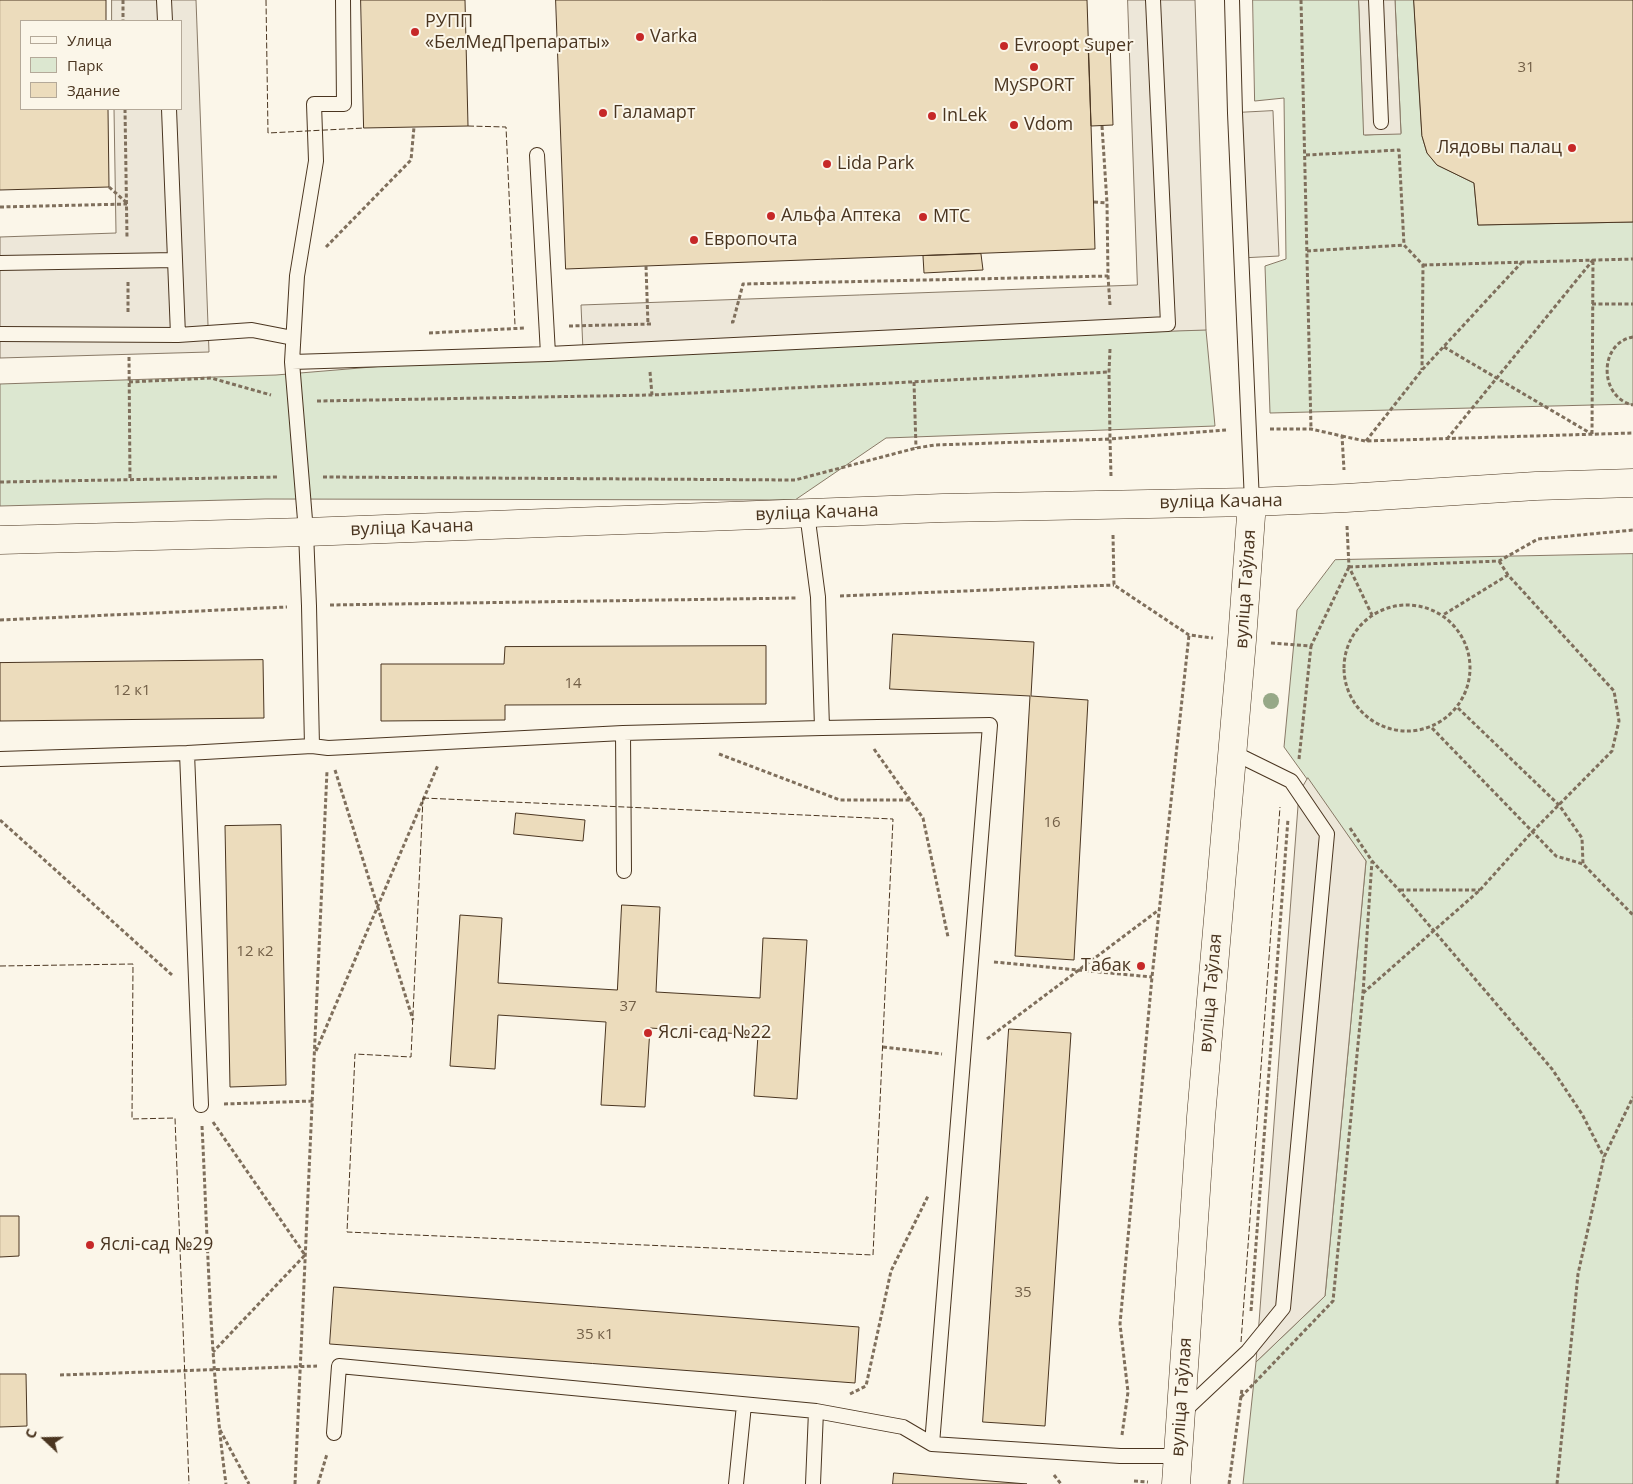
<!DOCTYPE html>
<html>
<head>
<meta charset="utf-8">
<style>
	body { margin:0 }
	#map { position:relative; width:1633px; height:1484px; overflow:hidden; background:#fbf6e9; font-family:"Open Sans",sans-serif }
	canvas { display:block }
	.legend { position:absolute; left:20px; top:20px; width:162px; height:90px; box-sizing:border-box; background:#fbf6e9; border:1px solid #b4a999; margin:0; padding:6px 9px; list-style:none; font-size:15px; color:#4a3520 }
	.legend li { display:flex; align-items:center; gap:10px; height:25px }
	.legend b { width:25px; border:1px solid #b4a999 }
	.north { position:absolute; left:20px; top:1414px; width:50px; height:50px; -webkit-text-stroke:4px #fbf6e9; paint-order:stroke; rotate:291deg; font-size:14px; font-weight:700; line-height:20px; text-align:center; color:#4a3520 }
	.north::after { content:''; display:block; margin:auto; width:18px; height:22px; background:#4a3520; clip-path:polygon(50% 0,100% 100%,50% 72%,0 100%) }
</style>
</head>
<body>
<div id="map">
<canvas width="1633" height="1484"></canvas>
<ul class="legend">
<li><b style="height:6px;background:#fbf6e9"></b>Улица</li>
<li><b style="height:14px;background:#dce7d0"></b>Парк</li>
<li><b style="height:14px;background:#ecdcbc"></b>Здание</li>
</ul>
<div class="north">С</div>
</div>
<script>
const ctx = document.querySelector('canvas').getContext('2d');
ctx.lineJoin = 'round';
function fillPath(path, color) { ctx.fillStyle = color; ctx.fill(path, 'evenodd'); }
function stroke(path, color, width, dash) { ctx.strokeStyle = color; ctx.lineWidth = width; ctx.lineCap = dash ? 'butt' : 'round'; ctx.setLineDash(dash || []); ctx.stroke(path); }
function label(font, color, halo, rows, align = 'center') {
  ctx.font = font + ' "Open Sans",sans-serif'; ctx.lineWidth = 4; ctx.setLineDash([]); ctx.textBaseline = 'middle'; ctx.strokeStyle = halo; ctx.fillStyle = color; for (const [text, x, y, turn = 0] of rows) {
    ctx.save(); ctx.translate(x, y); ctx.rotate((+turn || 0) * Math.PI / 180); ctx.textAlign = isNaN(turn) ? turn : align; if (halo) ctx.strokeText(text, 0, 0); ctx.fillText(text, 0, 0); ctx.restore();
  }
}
const green = new Path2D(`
	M1253,0H1359L1365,135L1401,133L1395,0H1414L1422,136L1427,153L1437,165L1474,183L1478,225L1633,222V404L1270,413L1265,266L1286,259L1284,98L1255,101Z
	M1206,330L1215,426L886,438L795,500L265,499L0,506V384L276,375L516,355L583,351Z
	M1633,554V1484H1243L1256,1362L1325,1296L1366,861L1284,747L1297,610L1335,560Z`);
fillPath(green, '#dce7d0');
stroke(green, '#887966', 1);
const parking = new Path2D(`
	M112,0H196L209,352L0,358V237L116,233L114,109H181V21H112Z
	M1128,0H1195L1206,330L583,351L581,305L1137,285Z
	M1359,0H1395L1401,134L1364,135Z
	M1273,111L1279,256L1241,258L1235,113Z
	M1308,778L1366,861L1325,1296L1256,1362L1299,793Z`);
fillPath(parking, '#ede7d9');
stroke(parking, '#887966', 1);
const building = new Path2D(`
	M0,0H106V21H21V109H108L109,187L0,190Z
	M361,0H465L468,126L364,128Z
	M556,0H1087L1095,249L566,269Z
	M1414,0H1633V222L1478,225L1474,183L1437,165L1427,153L1422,136Z
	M1110,42L1113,125L1091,126L1088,43Z
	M981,254L983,270L924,273L923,256Z
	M893,634L1034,642L1031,696L1088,700L1074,960L1015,956L1030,696L890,689Z
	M766,646V704L505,705V720L381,721V664H504L505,647Z
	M263,660L264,718L0,721V663Z
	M516,813L585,820L583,841L514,834Z
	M281,825L286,1085L230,1087L225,826Z
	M622,905L660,907L656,992L760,998L763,938L807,940L797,1099L754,1096L758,1035L650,1028L645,1107L601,1105L606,1022L498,1015L495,1069L450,1066L460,915L502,918L498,983L617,990Z
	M1009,1029L1071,1033L1045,1426L983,1422Z
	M0,1216H19V1256L0,1257Z
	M334,1287L859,1327L855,1383L330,1344Z
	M0,1374H26L27,1426L0,1427Z
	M894,1473L965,1479L1027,1484H893Z`);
fillPath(building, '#ecdcbc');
stroke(building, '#4a3520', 1);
const lane = new Path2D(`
	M164,0L165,21
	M343,0L344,104H314L316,161L297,276L292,362L306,532L309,606L312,746L328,748L623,733L822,728L818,597L807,513
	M1232,0L1235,113L1252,502
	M1376,0L1381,122
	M169,109L178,335
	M537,155L548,354
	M0,263L175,260
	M0,334L178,335L252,330L293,338
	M292,362L548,354L1168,324L1153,0
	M822,728L990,725L932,1444
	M623,733L624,871
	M187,753L201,1105
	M0,759L187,753L312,746
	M1182,1413L1248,1351L1283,1308L1327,834L1291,781L1232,752
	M334,1433L339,1366L816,1411L903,1427L932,1444L1120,1456H1178
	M736,1484L744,1405
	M813,1484L816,1411`);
const secondary = new Path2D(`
	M0,540L306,532L943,508L1252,502L1346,498L1536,486L1633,483
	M1176,1484L1201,1117L1242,640L1252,502`);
stroke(lane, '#4a3520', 16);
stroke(secondary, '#4a3520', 29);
stroke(new Path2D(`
	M123,0V21
	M1301,0L1311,429
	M125,109L127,238
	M1102,126L1107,203L1108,276L1110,305
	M1306,155L1399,150L1404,245L1423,265L1422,370
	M109,187L127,203
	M1094,202L1107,203
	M0,207L127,204
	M326,247L411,160L414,127
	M1307,251L1404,245
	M1423,265L1633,259
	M646,266L648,325
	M128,282V313
	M1592,304H1633
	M731,322H733L743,284L1108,276
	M569,326L652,324
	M429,333L525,328
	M1633,337C1598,343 1599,398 1633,405
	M1444,347L1590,433
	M129,357L130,480
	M650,372L652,395
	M129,382L211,378L271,395
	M914,382L916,448
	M317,401L652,395L1109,372
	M1270,429H1311L1342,436L1344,470
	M1592,434L1593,260
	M1342,436L1365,441L1633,433
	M1447,439L1593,260
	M1366,441L1422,370L1522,262
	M1111,476L1110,439L1226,430
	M323,477L795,480L916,448L935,445L1110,439L1109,372L1110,349
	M0,482L279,477
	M1347,526L1349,567L1372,615
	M1113,535L1114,585L1189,635L1213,638
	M1499,561L1508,575
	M1349,567L1499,561L1538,539L1633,530
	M840,596L1114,585
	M1344 668a63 63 0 1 1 126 0a63 63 0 1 1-126 0Z
	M330,605L796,598
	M0,620L287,607
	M1271,643L1311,646L1349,567
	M1458,708L1559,805L1582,838L1583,864
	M1432,728L1556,856L1583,864L1633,915
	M874,749L923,818L948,937
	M719,754L840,800H910
	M1299,759L1311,646
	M335,770L413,1020
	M0,820L172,975
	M1350,828L1372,861L1399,890L1552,1069L1582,1114L1604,1157
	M1400,890H1480
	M994,962L1152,977
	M1363,993L1480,890L1532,832L1612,751L1619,721L1614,691L1508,575L1443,615
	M987,1039L1160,909
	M883,1047L942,1054
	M316,1051L438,765
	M224,1104L313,1101
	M213,1122L305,1255L213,1352
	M202,1126C208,1245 210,1365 226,1484
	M1251,1311L1288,819
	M60,1375L317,1366
	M850,1394L866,1386L891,1271L928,1196
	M1241,1397L1333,1301L1363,993L1372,861
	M220,1430L249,1484
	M1122,1435L1128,1392L1120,1324L1152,977L1189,635
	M1054,1475L1061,1484
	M1134,1481L1148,1482
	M295,1484L327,771
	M318,1484L327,1454
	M1229,1484L1242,1389
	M1557,1484L1578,1274L1604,1157L1633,1097`), '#7f6f5c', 3, [4, 2.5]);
stroke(lane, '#fbf6e9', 14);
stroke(secondary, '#fbf6e9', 28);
stroke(new Path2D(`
	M266,0L268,133L364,128
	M468,126L506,127L515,325
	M423,798L893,819L873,1255L347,1232L355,1054L411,1057Z
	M0,966L133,964L132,1119L175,1118L189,1484
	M1241,1342L1280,807`), '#4a3520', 1, [6, 2.5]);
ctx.fillStyle = '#96a887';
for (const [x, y] of [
	[1271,701]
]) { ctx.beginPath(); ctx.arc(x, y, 8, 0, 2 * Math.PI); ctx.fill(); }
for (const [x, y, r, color] of [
	[415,32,5,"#c62828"],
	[640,37,5,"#c62828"],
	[1004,46,5,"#c62828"],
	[1034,67,5,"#c62828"],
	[603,113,5,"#c62828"],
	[932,116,5,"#c62828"],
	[1014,125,5,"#c62828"],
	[1572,148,5,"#c62828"],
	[827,164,5,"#c62828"],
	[771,216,5,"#c62828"],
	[923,217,5,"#c62828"],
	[694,240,5,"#c62828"],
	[1141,966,5,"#c62828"],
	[648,1033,5,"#c62828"],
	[90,1245,5,"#c62828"]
]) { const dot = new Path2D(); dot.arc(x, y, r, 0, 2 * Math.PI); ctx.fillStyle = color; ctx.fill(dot); stroke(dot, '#fbf6e9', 2); }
label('15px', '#725f47', null, [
	["31",1526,68],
	["14",573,684],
	["12 к1",132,691],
	["16",1052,823],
	["12 к2",255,952],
	["37",628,1007],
	["35",1023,1293],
	["35 к1",595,1335]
]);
label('18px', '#4a3520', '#fbf6e9', [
	["РУПП",425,22],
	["«БелМедПрепараты»",425,43],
	["Varka",650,37],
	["Evroopt Super",1014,46],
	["MySPORT",1034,86,"center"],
	["Галамарт",613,113],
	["InLek",942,116],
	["Vdom",1024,125],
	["Лядовы палац",1562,148,"right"],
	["Lida Park",837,164],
	["Альфа Аптека",781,216],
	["МТС",933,217],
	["Европочта",704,240],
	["Табак",1131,966,"right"],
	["Яслі-сад №22",658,1033],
	["Яслі-сад №29",100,1245]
], 'left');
label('18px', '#4a3520', '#fbf6e9', [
	["вуліца Качана",1221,502,-1],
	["вуліца Качана",817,513,-2],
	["вуліца Качана",412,528,-2],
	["вуліца Таўлая",1246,589,-86],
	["вуліца Таўлая",1211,993,-85],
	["вуліца Таўлая",1182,1397,-86]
]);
</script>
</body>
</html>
